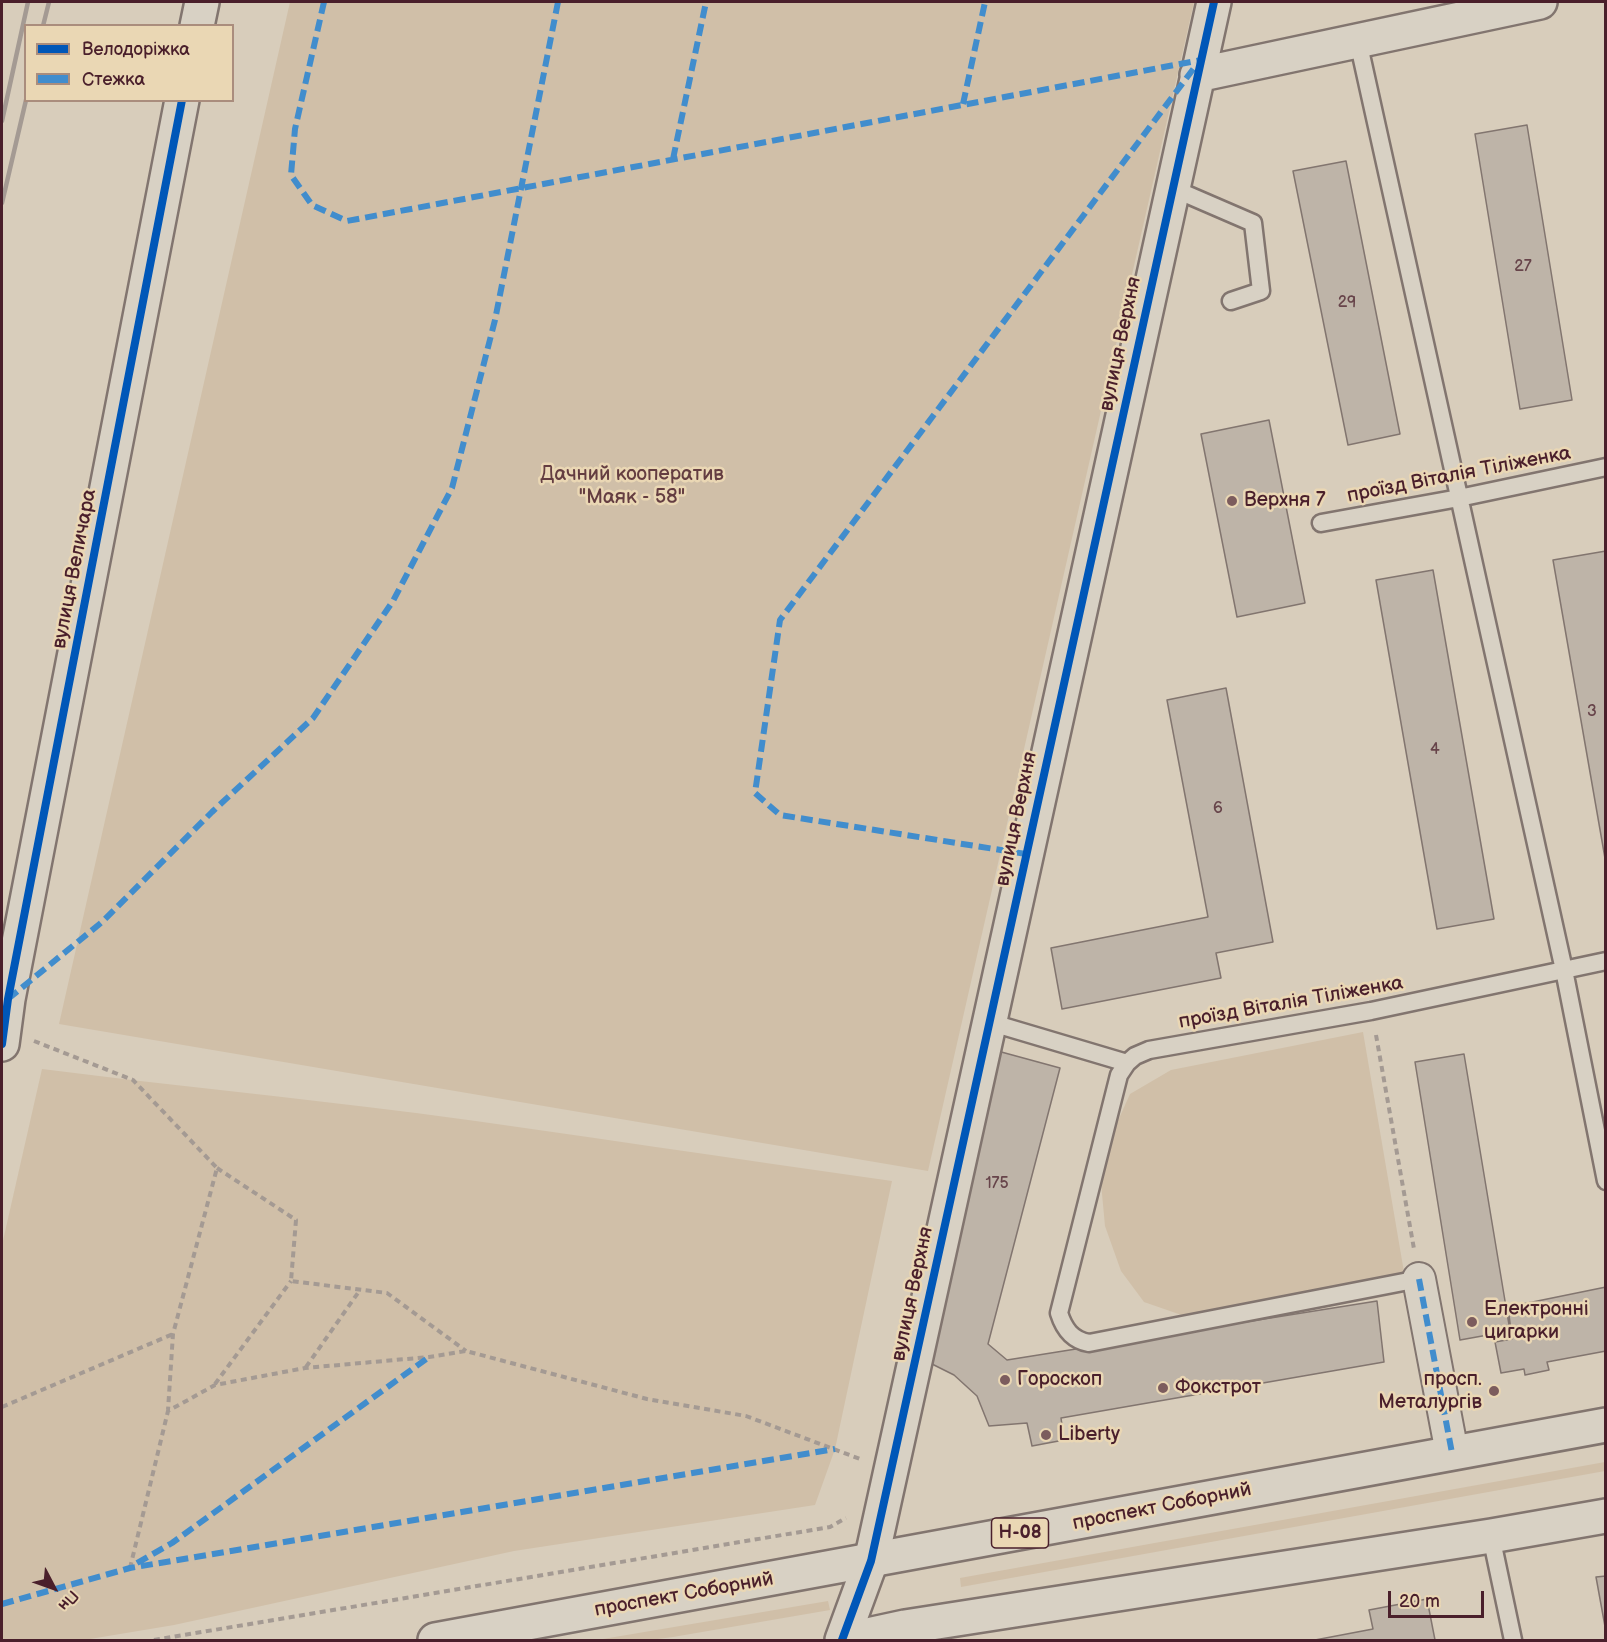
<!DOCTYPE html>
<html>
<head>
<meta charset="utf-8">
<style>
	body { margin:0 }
	#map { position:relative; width:1607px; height:1642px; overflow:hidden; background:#d8cdbb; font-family:"Balsamiq Sans",sans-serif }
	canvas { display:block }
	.frame { position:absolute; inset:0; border:3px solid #4a1f2b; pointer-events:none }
	.legend { position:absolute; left:24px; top:24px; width:210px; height:78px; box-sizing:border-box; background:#ead7b4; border:2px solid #aa8d7d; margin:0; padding:8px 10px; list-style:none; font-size:18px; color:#4a1f2b }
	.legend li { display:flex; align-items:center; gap:12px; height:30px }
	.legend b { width:30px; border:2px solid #aa8d7d }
	.north { position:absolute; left:24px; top:1558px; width:60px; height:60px; -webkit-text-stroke:4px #ead7b4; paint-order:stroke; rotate:131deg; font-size:16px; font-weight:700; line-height:24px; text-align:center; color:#4a1f2b }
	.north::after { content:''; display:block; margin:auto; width:21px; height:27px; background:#4a1f2b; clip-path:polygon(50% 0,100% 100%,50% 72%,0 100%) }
	.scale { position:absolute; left:1388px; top:1591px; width:96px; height:27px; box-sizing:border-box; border:3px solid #4a1f2b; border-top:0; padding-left:8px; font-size:18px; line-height:21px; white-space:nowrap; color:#4a1f2b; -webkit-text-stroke:4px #ead7b4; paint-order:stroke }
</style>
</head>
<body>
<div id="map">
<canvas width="1607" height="1642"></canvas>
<div class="frame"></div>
<ul class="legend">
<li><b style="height:8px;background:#0057b8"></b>Велодоріжка</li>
<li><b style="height:8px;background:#418dcd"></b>Стежка</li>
</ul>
<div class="north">Пн</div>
<div class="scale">20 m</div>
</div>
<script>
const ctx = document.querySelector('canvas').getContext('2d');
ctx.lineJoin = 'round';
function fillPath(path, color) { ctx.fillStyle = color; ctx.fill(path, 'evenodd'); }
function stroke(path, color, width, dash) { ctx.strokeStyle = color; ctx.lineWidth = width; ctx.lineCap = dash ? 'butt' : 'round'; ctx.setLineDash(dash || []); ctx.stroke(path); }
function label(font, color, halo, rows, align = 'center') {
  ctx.font = font + ' "Balsamiq Sans",sans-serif'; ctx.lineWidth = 5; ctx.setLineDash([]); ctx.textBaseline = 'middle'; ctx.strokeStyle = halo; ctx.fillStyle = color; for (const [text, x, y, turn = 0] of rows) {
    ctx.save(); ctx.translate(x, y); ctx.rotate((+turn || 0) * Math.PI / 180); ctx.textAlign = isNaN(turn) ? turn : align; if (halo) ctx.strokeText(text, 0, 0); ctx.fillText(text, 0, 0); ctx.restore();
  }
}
fillPath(new Path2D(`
	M290,2H1194L928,1171L59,1024Z
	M1363,1032L1405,1278L1193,1319L1144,1302L1121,1271L1105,1226L1101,1183L1112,1134L1130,1094L1171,1070Z
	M42,1069C167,1085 291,1097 416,1113C575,1134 733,1159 892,1181L835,1449L815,1505L514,1551L174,1625L84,1640H2V1245Z
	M1605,1462V1471L961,1587L960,1578Z
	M828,1601L830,1610L673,1637L650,1640H597Z`), '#d0bfa8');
const building = new Path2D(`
	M1527,125L1572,400L1520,409L1475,134Z
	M1346,161L1400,434L1348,445L1293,171Z
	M1269,420L1305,603L1237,617L1201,434Z
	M1606,551V864L1553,560Z
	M1433,570L1494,919L1437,929L1376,580Z
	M1226,688L1273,942L1216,953L1221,978L1062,1009L1051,948L1208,917L1167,700Z
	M994,1050L1060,1068L988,1344L1007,1360L1377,1301L1384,1362L1061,1418L1064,1440L1032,1446L1027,1423L989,1426L977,1396L954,1375L926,1361Z
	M1464,1054L1510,1331L1460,1340L1415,1062Z
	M1606,1287V1351L1547,1362L1549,1370L1525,1375L1524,1369L1501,1373L1495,1342L1512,1339L1508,1307Z
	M1606,1576V1632L1596,1577Z
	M1427,1599L1435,1640H1315L1373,1629L1369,1610Z`);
fillPath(building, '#beb4a8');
stroke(building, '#82756f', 1.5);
const lane = new Path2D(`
	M1358,41L1564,970L1606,1181
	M1172,188L1253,223L1261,291L1231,301
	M1321,523L1459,498L1606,467
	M989,1022L1127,1063L1135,1056L1149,1050L1371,1011L1606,961
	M1127,1063L1119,1075L1059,1313C1064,1329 1072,1340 1089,1343L1419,1279
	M1491,1536L1513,1640`);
const street = new Path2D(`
	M1419,1279L1452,1453`);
const secondary = new Path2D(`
	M197,26L202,2
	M1197,75L1540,2
	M2,1044L8,999L182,100
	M842,1640L871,1561L1214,2`);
const primary = new Path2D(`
	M435,1640L1606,1425
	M845,1640L905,1627L1491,1536L1606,1516`);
stroke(lane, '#82756f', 21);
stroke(street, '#82756f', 36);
stroke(secondary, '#82756f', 38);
stroke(primary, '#82756f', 38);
stroke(new Path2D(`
	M1376,1035L1414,1249
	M34,1041L133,1080L217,1168L173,1334L168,1410
	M217,1168L296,1220L291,1281L387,1293L466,1351
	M306,1367L360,1290
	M215,1384L291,1281
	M2,1407L173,1334
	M130,1568L168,1411L215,1385L305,1368L429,1357L466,1351L647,1399L746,1416L860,1459
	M154,1640L830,1527L846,1518`), '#a49a93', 4, [6, 4.5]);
stroke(lane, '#d8d1c4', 16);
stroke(street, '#d8d1c4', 32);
stroke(secondary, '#d8d1c4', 33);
stroke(primary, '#d8d1c4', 33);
stroke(new Path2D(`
	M43,26L49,2
	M2,121L28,2
	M2,203L26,100`), '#a49a93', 4.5);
stroke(new Path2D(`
	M324,2L295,129L291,175L312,205L347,221L1201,60
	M963,104L985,2
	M673,159L706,2
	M1026,854L780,815L755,793L780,620L1197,64
	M8,999L102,922L212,812L313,718L393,601L452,488L495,320L558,2
	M1419,1279L1452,1453
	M137,1563L172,1543L429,1357
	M2,1604L130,1568L835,1449`), '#418dcd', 6, [12, 6]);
stroke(new Path2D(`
	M2,1044L8,999L182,100
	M842,1640L871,1561L1214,2`), '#0057b8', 8);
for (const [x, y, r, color] of [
	[1232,501,6,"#7c5c5d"],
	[1472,1322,6,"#7c5c5d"],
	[1005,1380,6,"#7c5c5d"],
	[1163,1388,6,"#7c5c5d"],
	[1494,1391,6,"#7c5c5d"],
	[1046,1435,6,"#7c5c5d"]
]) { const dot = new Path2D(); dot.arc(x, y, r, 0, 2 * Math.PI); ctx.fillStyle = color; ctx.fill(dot); stroke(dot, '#ead7b4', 2); }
label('16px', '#67444a', null, [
	["27",1523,267],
	["29",1347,303],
	["3",1592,712],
	["4",1435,750],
	["6",1218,809],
	["175",997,1184]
]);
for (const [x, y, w] of [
	[1020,1533,57]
]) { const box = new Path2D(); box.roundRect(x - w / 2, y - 15, w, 30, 4.5); ctx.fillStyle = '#ead7b4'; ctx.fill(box); stroke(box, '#4a1f2b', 1.5); }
label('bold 18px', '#4a1f2b', null, [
	["Н-08",1020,1533]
]);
label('20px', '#4a1f2b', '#ead7b4', [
	["вулиця Верхня",1121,344,-78],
	["проїзд Віталія Тіліженка",1459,475,-11],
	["вулиця Величара",75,569,-79],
	["вулиця Верхня",1017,819,-78],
	["проїзд Віталія Тіліженка",1291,1003,-10],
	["вулиця Верхня",913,1294,-78],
	["проспект Соборний",1162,1507,-11],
	["проспект Соборний",684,1595,-10]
]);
label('20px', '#643d41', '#ead7b4', [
	["Дачний кооператив",632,475],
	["\"Маяк - 58\"",632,498]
]);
label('20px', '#4a1f2b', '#ead7b4', [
	["Верхня 7",1244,501],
	["Електронні",1484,1310],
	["цигарки",1484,1333],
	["Гороскоп",1017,1380],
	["просп.",1482,1380,"right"],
	["Металургів",1482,1403,"right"],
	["Фокстрот",1175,1388],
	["Liberty",1058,1435]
], 'left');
</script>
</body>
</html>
